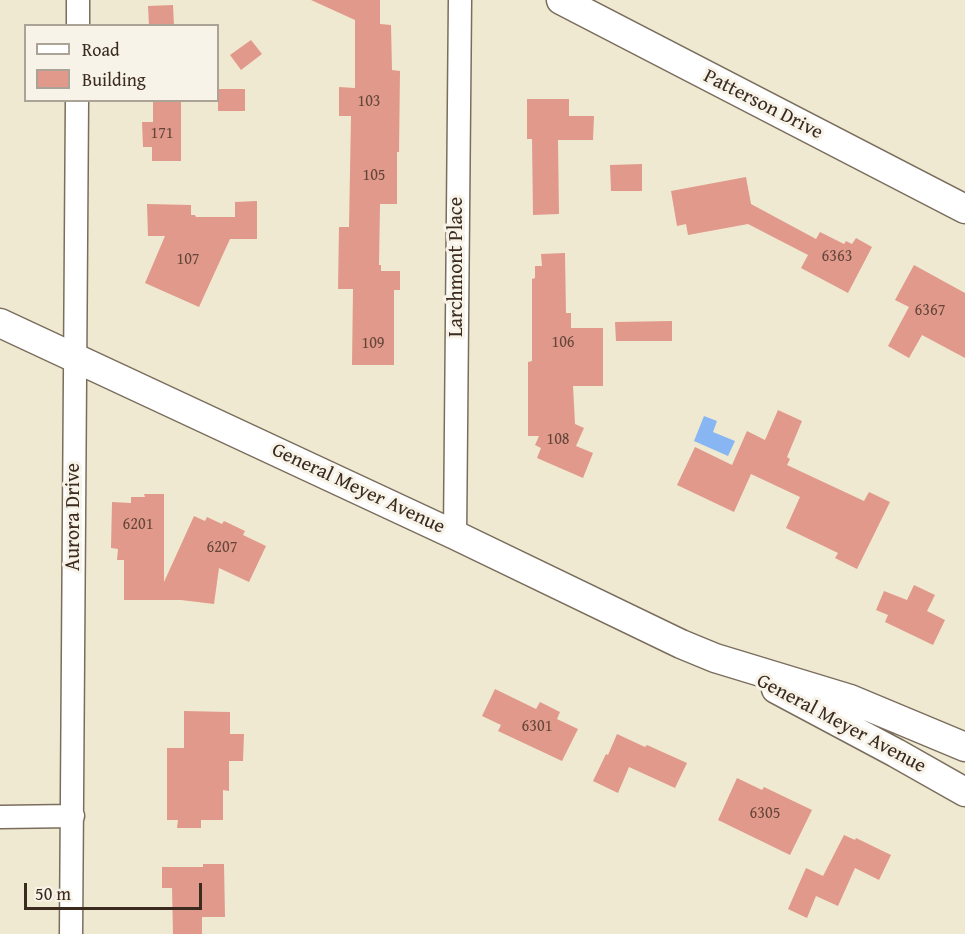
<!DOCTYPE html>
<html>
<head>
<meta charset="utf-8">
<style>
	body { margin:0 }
	#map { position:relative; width:965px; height:934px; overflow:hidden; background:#f0e9d2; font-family:"Gentium Book Plus",serif }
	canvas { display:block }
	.legend { position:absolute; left:24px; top:24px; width:195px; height:78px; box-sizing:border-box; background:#f7f3e8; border:2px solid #aca397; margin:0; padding:8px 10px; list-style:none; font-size:18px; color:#3b2a1e }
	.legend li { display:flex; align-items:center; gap:12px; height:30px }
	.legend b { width:30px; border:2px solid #aca397 }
	.scale { position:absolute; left:24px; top:883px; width:178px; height:27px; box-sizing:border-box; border:3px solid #3b2a1e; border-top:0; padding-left:8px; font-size:18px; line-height:21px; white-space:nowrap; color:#3b2a1e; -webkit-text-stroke:4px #f7f3e8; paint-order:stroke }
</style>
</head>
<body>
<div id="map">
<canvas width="965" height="934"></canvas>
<ul class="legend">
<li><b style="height:8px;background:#fff"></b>Road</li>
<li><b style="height:16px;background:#e0998a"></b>Building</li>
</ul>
<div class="scale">50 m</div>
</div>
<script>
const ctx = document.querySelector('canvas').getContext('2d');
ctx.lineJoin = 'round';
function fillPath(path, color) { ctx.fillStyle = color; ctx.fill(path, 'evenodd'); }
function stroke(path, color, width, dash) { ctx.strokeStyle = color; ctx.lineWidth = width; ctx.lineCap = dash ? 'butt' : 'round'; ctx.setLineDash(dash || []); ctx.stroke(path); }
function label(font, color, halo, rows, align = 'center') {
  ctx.font = font + ' "Gentium Book Plus",serif'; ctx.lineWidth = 6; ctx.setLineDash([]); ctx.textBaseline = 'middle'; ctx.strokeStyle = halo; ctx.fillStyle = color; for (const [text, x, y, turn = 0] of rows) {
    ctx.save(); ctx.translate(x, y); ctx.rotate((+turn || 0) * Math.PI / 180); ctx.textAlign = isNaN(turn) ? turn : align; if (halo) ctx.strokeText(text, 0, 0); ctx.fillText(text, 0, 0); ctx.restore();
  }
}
fillPath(new Path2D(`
	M704,416L717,421L713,432L735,441L728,456L694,441Z`), '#87b6f2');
fillPath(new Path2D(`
	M311,0H380V24L391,25L392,70L400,71L399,152H397V204H380L379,265H381V271H400V290H394V365H352L353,289H338L339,227H349L351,116H339V87L355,88V20Z
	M173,5L174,26H149L148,6Z
	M251,40L262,54L241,70L230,55Z
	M218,89H245V111H218Z
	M527,99H569V116H594L593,140H558L559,214L533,215L532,139H527Z
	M153,100H181V161H152V147H143L142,122H153Z
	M642,164V191H611L610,165Z
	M746,177L751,204L816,239L820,232L844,244L846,241L852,244L856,238L872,247L848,293L801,268L808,255L748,224L688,235L686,224L677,226L671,191Z
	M257,201V239H230L199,307L145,283L165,236H148L147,204L191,205V215H195L196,217H235V202Z
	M565,253L566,313H571V328H603V386H573L575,424L584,428L576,446L593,453L583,478L537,458L541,448L535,445L539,436H528V362L532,361V279L535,278V266H542L541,254Z
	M914,265L965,293V358L922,335L909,358L888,346L909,307L895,300Z
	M672,321V341H616L615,322Z
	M778,410L802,421L787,457L790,459L787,465L864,501L869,492L890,502L857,569L835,558L838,553L786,528L800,497L751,474L734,512L677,485L695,447L732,465L747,431L765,440Z
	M144,494H164V582L194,516L205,521L207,517L222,524L224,521L245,531L243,535L266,546L249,582L219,568L214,604L181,600H124V560H117L118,549L111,548L112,502L131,503V497H145Z
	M914,585L935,595L927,611L945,620L933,645L885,622L888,615L876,610L884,591L907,600Z
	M495,689L536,709L540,702L560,712L557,719L578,729L562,761L498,731L501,725L482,716Z
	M184,711L230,712V734H244L243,761H229V791L223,790V820H201V828H177L178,820H167V748H184Z
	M617,734L645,747L647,745L687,763L675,788L629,767L618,793L593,781L606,754L608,755Z
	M737,778L762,790L764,787L812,810L790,855L718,820Z
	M844,835L855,840L856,838L891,855L879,880L855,868L838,906L816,896L807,918L788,909L806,868L823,876Z
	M203,864H224L225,917H202V934H173L172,888H162V867H203Z`), '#e0998a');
const minor = new Path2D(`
	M78,26V0
	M455,535L460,0
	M0,817L73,816
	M71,934L77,100`);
const tertiary = new Path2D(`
	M561,0L965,209
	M0,323L455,535L681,644L715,658L850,699L965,747
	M776,689L896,753L965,792`);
stroke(minor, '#7a6d5d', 25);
stroke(tertiary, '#7a6d5d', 31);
stroke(minor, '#fff', 22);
stroke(tertiary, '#fff', 28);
label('16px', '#644639', null, [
	["103",369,102],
	["171",162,134],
	["105",374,176],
	["6363",837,257],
	["107",188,260],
	["6367",930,311],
	["106",563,343],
	["109",373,344],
	["108",558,440],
	["6201",138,525],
	["6207",222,548],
	["6301",537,727],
	["6305",765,814]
]);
label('20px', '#3b2a1e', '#f7f3e8', [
	["Patterson Drive",763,105,27],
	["Larchmont Place",457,267,-90],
	["General Meyer Avenue",358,489,25],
	["Aurora Drive",74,517,-90],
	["General Meyer Avenue",841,724,28]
]);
</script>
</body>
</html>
